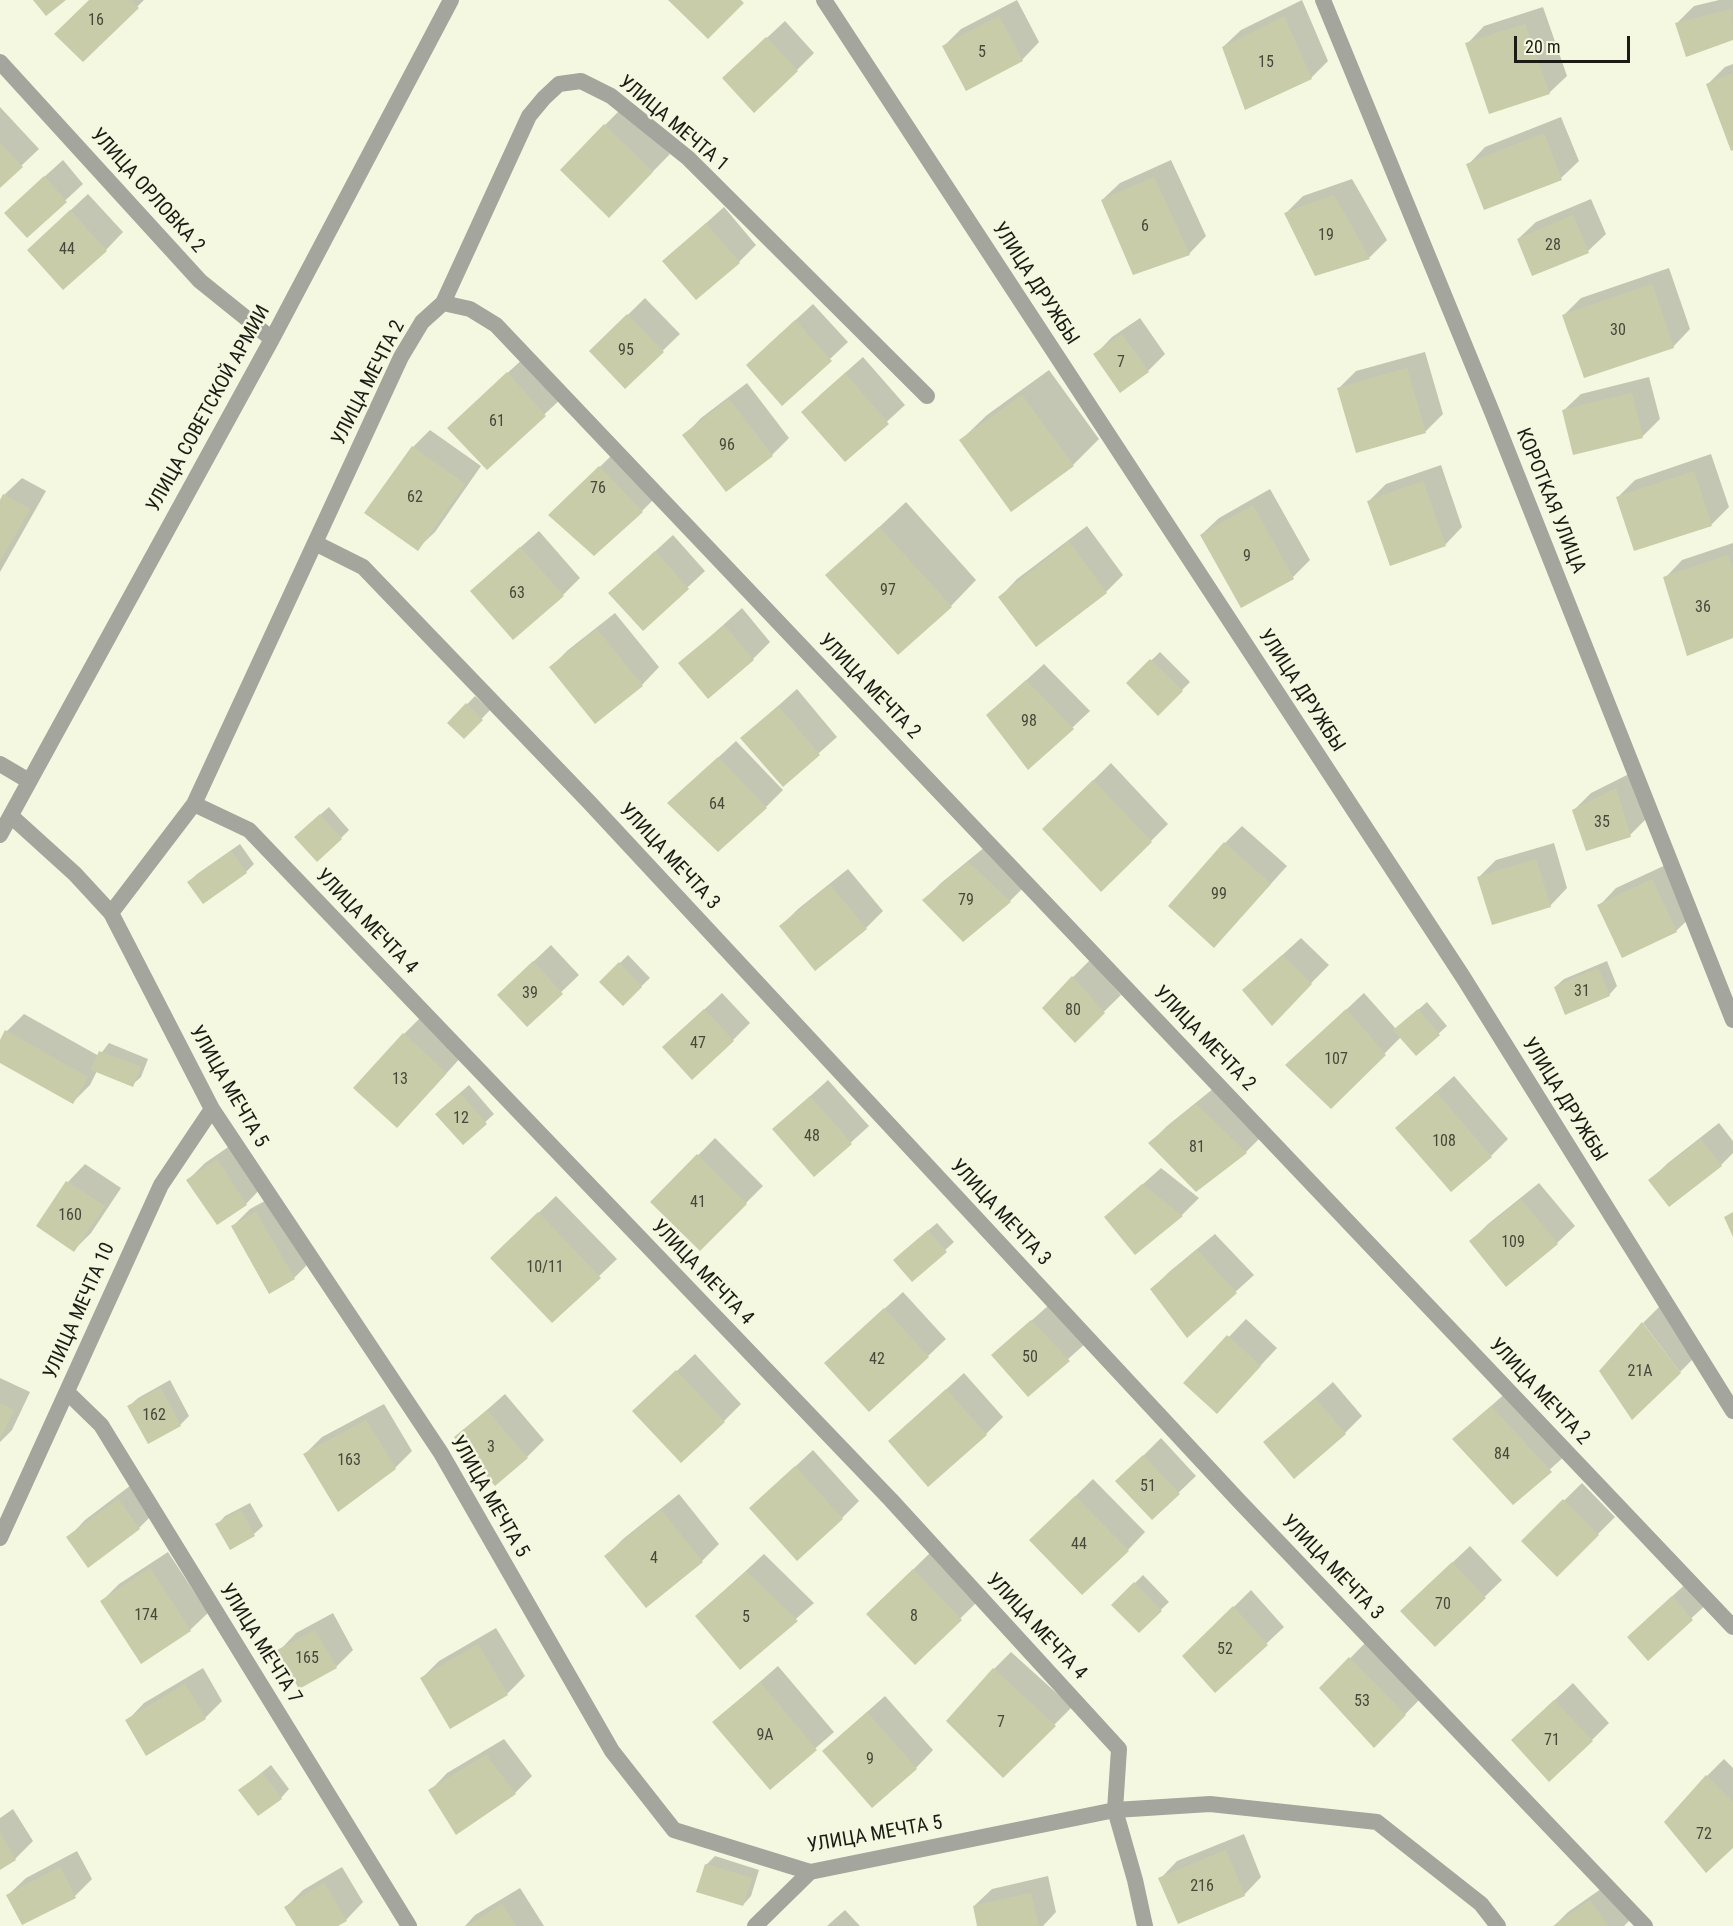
<!DOCTYPE html>
<html>
<head>
<meta charset="utf-8">
<style>
	body { margin:0 }
	#map { position:relative; width:1733px; height:1926px; overflow:hidden; background:#f5f8e1; font-family:"Roboto Condensed",sans-serif }
	canvas { display:block }
	.scale { position:absolute; left:1514px; top:36px; width:116px; height:27px; box-sizing:border-box; border:3px solid #1c1c15; border-top:0; padding-left:8px; font-size:18px; line-height:21px; white-space:nowrap; color:#1c1c15; -webkit-text-stroke:4px #f5f8e1; paint-order:stroke }
</style>
</head>
<body>
<div id="map">
<canvas width="1733" height="1926"></canvas>
<div class="scale">20 m</div>
</div>
<script>
const ctx = document.querySelector('canvas').getContext('2d');
ctx.lineJoin = 'round';
function fillPath(path, color) { ctx.fillStyle = color; ctx.fill(path, 'evenodd'); }
function stroke(path, color, width, dash) { ctx.strokeStyle = color; ctx.lineWidth = width; ctx.lineCap = dash ? 'butt' : 'round'; ctx.setLineDash(dash || []); ctx.stroke(path); }
function label(font, color, halo, rows, align = 'center') {
  ctx.font = font + ' "Roboto Condensed",sans-serif'; ctx.lineWidth = 5; ctx.setLineDash([]); ctx.textBaseline = 'middle'; ctx.strokeStyle = halo; ctx.fillStyle = color; for (const [text, x, y, turn = 0] of rows) {
    ctx.save(); ctx.translate(x, y); ctx.rotate((+turn || 0) * Math.PI / 180); ctx.textAlign = isNaN(turn) ? turn : align; if (halo) ctx.strokeText(text, 0, 0); ctx.fillText(text, 0, 0); ctx.restore();
  }
}
fillPath(new Path2D(`
	M91,0H144L83,60Z
	M1017,0L1039,42L1022,60L944,46L961,29Z
	M1302,0L1328,61L1311,78L1223,47L1241,30Z
	M1719,0H1733V39L1687,55L1677,23L1694,6Z
	M1543,7L1567,76L1549,93L1467,44L1484,26Z
	M785,21L814,53L797,70L742,61Z
	M1733,64V149L1708,84L1725,67Z
	M0,107L39,149L0,186Z
	M622,108L670,154L626,199L605,125Z
	M1561,117L1579,161L1561,178L1485,208L1468,165L1485,147Z
	M63,160L83,184L27,236L23,196Z
	M1171,160L1206,236L1189,254L1102,200L1120,183Z
	M1352,179L1387,240L1370,257L1316,274L1286,213L1303,196Z
	M88,194L123,232L106,250L46,233Z
	M1591,199L1606,234L1588,251L1518,239L1536,222Z
	M724,207L756,245L739,262L664,261Z
	M1669,268L1690,329L1673,347L1564,315L1581,298Z
	M645,298L680,334L625,387L591,351Z
	M813,304L848,342L782,404L765,348Z
	M1140,318L1165,354L1148,371L1095,355L1112,337Z
	M1425,352L1443,414L1426,431L1357,451L1339,388L1356,371Z
	M526,356L563,397L487,468L466,411Z
	M863,357L905,405L845,460L820,395Z
	M1049,370L1099,439L1073,465L961,440L987,415Z
	M1649,377L1660,419L1643,436L1563,411L1581,394Z
	M747,383L789,438L772,455L684,436L701,418Z
	M430,430L481,466L435,532L417,549L413,447Z
	M617,450L659,494L642,511L551,515Z
	M1711,454L1729,507L1712,524L1635,549L1617,498L1635,480Z
	M1441,465L1462,527L1445,545L1369,501L1386,484Z
	M22,478L46,491L0,572V503L4,495Z
	M1270,489L1310,560L1293,577L1201,535L1219,518Z
	M906,502L976,580L951,606L827,576Z
	M1087,526L1123,575L1106,592L1000,597L1017,579Z
	M539,531L580,578L563,595L490,574Z
	M673,535L705,571L643,629L628,576Z
	M1733,543V636L1665,578L1682,560Z
	M742,608L770,642L753,659L680,664Z
	M615,613L659,667L642,685L551,667L568,650Z
	M1160,652L1190,682L1158,714L1128,683Z
	M1044,664L1090,711L1072,728L988,715Z
	M797,689L837,737L783,785L742,738Z
	M475,696L490,710L464,737L449,723Z
	M736,741L783,790L766,807L669,803Z
	M1111,763L1168,824L1151,841L1061,812Z
	M1633,772L1647,818L1630,835L1574,810L1591,793Z
	M329,807L349,830L341,838L304,829Z
	M1242,826L1287,866L1231,928L1225,843Z
	M1554,843L1567,888L1550,906L1479,877L1496,860Z
	M240,844L254,864L246,872L189,882L197,874Z
	M986,846L1027,884L1010,901L924,900L941,883Z
	M1670,863L1694,914L1676,931L1599,906L1616,888Z
	M848,869L883,911L866,928L781,926L798,909Z
	M1301,938L1329,965L1272,1023L1244,990Z
	M551,945L579,975L527,1025L516,978Z
	M628,955L650,978L623,1004L601,982Z
	M1090,960L1121,995L1075,1040L1073,977Z
	M1607,961L1617,986L1609,995L1555,987L1564,979Z
	M722,993L750,1023L733,1040L664,1047Z
	M1364,993L1396,1029L1427,1002L1447,1026L1416,1054L1401,1037L1331,1107L1287,1065Z
	M24,1014L99,1056L109,1043L148,1059L141,1077L132,1085L97,1071L90,1085L73,1102L0,1061V1043L7,1031Z
	M421,1017L463,1055L414,1109L404,1034Z
	M1454,1076L1508,1139L1491,1156L1415,1111Z
	M828,1080L869,1126L815,1175L774,1129Z
	M469,1085L494,1114L463,1143L445,1106Z
	M1214,1088L1263,1135L1246,1152L1150,1143L1167,1126Z
	M1719,1123L1733,1141V1153L1721,1165L1650,1180L1668,1163Z
	M715,1138L763,1186L700,1249L652,1202Z
	M234,1143L263,1186L246,1204L217,1223L188,1180L205,1163Z
	M85,1164L121,1188L91,1233L74,1250L38,1226L68,1182Z
	M1161,1168L1199,1198L1182,1215L1136,1253L1106,1217Z
	M1539,1183L1575,1226L1557,1243L1506,1285L1471,1241L1488,1224Z
	M274,1196L311,1261L294,1278L233,1226L250,1209Z
	M556,1196L617,1259L552,1321L509,1241Z
	M937,1223L954,1242L912,1280L903,1252Z
	M1215,1234L1254,1275L1187,1336L1152,1289L1169,1272Z
	M903,1292L946,1339L928,1356L843,1346Z
	M1050,1304L1086,1343L1028,1395L993,1355Z
	M1660,1306L1697,1355L1680,1372L1643,1323Z
	M1246,1319L1277,1348L1217,1412L1185,1383Z
	M695,1354L741,1404L724,1421L652,1394Z
	M964,1373L1003,1417L986,1434L890,1441Z
	M0,1378L30,1392L12,1430L0,1442Z
	M170,1380L189,1416L180,1425L149,1442L129,1406L138,1398Z
	M1333,1382L1362,1416L1345,1433L1265,1442Z
	M1509,1390L1568,1453L1513,1503L1454,1439Z
	M505,1394L544,1440L527,1457L456,1437Z
	M384,1404L412,1451L395,1468L305,1454L322,1437Z
	M1161,1438L1196,1476L1152,1518L1135,1464Z
	M813,1450L859,1501L842,1518L751,1508Z
	M1093,1479L1145,1532L1128,1550L1048,1523Z
	M135,1482L156,1511L139,1528L68,1538L85,1520Z
	M1582,1483L1615,1517L1557,1575L1523,1541Z
	M679,1494L719,1544L702,1561L606,1556L623,1539Z
	M250,1503L263,1526L254,1534L230,1548L217,1525L225,1516Z
	M1470,1546L1502,1580L1435,1645L1419,1594Z
	M168,1552L208,1613L190,1630L102,1601L119,1584Z
	M931,1552L978,1601L915,1663L885,1597Z
	M764,1554L814,1603L740,1668L697,1616Z
	M1143,1575L1169,1602L1139,1631L1113,1605Z
	M1690,1580L1709,1602L1648,1658L1646,1620Z
	M1251,1590L1284,1627L1266,1644L1184,1656Z
	M333,1613L353,1650L336,1667L279,1651L296,1633Z
	M496,1628L525,1676L508,1693L451,1726L422,1678L439,1661Z
	M1367,1641L1422,1697L1374,1746L1321,1688Z
	M1011,1652L1072,1707L1003,1776L994,1669Z
	M778,1666L834,1732L770,1788L714,1722Z
	M203,1668L222,1701L205,1718L127,1721L144,1703Z
	M1573,1683L1609,1723L1592,1740L1530,1723Z
	M885,1696L933,1750L916,1768L842,1734Z
	M504,1739L532,1776L515,1793L430,1791L447,1773Z
	M1724,1759L1733,1768V1845L1707,1776Z
	M271,1765L289,1789L281,1798L240,1790Z
	M13,1809L33,1841L15,1859L0,1868V1818Z
	M1244,1834L1261,1877L1244,1895L1160,1879L1177,1861Z
	M77,1851L92,1879L75,1896L8,1895L26,1878Z
	M715,1856L759,1870L751,1896L743,1905L706,1865Z
	M342,1867L363,1902L346,1920L336,1926H297L286,1907L303,1890Z
	M1048,1876L1056,1912L1043,1926H979L974,1906L992,1889Z
	M1608,1884L1632,1918L1624,1926H1554L1568,1912Z
	M520,1888L544,1926H465L475,1915Z
	M845,1910L860,1926H827Z`), '#0003');
fillPath(new Path2D(`
	M33,0H66L46,16Z
	M89,0H131L139,8L83,62L54,34Z
	M668,0H741L744,3L708,39Z
	M1732,9L1733,40L1686,57L1675,23Z
	M999,16L1023,61L966,91L942,46Z
	M1284,16L1312,79L1245,110L1222,47Z
	M1525,24L1550,94L1489,114L1465,43Z
	M766,37L798,71L754,113L722,78Z
	M1733,73V150L1731,151L1706,84Z
	M604,124L653,172L609,218L560,170Z
	M1544,133L1562,180L1484,210L1466,164Z
	M0,143L23,167L0,188Z
	M44,176L67,202L27,238L4,213Z
	M1154,177L1190,255L1133,275L1101,200Z
	M1334,195L1370,259L1315,276L1284,213Z
	M70,210L107,251L63,290L27,250Z
	M1573,215L1589,253L1532,276L1517,239Z
	M706,223L740,263L696,300L662,261Z
	M1652,284L1674,348L1584,378L1562,315Z
	M627,314L664,352L625,389L589,351Z
	M795,320L832,361L782,406L746,365Z
	M1122,334L1149,372L1120,393L1093,354Z
	M1407,368L1426,433L1356,453L1337,388Z
	M507,372L546,416L487,470L447,428Z
	M845,373L889,424L845,462L801,412Z
	M1632,393L1643,438L1573,455L1562,410Z
	M1022,395L1074,466L1011,512L959,440Z
	M729,399L773,456L726,492L682,435Z
	M412,446L465,484L418,551L364,513Z
	M599,466L643,512L594,556L548,515Z
	M1694,471L1712,526L1634,551L1616,497Z
	M1423,481L1446,546L1390,566L1367,501Z
	M3,494L30,509L0,561V500Z
	M1253,505L1294,579L1241,608L1200,535Z
	M879,527L952,607L898,655L825,575Z
	M1069,542L1107,593L1036,647L998,597Z
	M520,547L564,596L513,640L470,591Z
	M655,551L689,589L643,631L608,593Z
	M1728,555L1733,569V638L1687,656L1663,577Z
	M724,625L754,660L708,699L678,663Z
	M597,629L643,686L595,724L549,667Z
	M1150,659L1183,691L1158,716L1126,683Z
	M1026,680L1074,729L1028,770L986,715Z
	M466,703L483,720L464,739L447,723Z
	M778,706L820,755L783,787L740,738Z
	M718,757L767,808L718,852L667,803Z
	M1093,780L1152,842L1101,892L1042,829Z
	M1616,788L1631,837L1586,851L1572,810Z
	M320,814L342,839L317,862L294,837Z
	M1224,842L1271,884L1214,948L1168,906Z
	M231,851L247,873L203,904L187,882Z
	M1536,859L1551,907L1492,925L1477,877Z
	M968,862L1011,902L963,942L922,900Z
	M1652,879L1677,932L1622,958L1597,905Z
	M830,885L867,929L815,971L779,926Z
	M1282,955L1312,984L1272,1026L1242,990Z
	M533,961L563,994L527,1027L497,995Z
	M619,962L642,987L623,1006L599,982Z
	M1598,968L1610,996L1565,1015L1554,987Z
	M1072,976L1105,1013L1075,1043L1042,1008Z
	M704,1009L734,1041L692,1080L662,1047Z
	M1346,1009L1386,1055L1331,1109L1285,1065Z
	M1418,1009L1440,1035L1416,1056L1393,1030Z
	M5,1030L88,1077L73,1104L0,1063V1040Z
	M403,1033L447,1073L397,1128L353,1088Z
	M99,1051L141,1067L133,1087L91,1070Z
	M1436,1092L1492,1157L1451,1192L1395,1128Z
	M460,1093L487,1124L463,1145L435,1114Z
	M810,1096L852,1144L814,1177L772,1129Z
	M1196,1104L1247,1153L1196,1192L1148,1143Z
	M1701,1139L1722,1166L1669,1207L1648,1180Z
	M697,1154L747,1204L700,1251L650,1202Z
	M217,1159L247,1205L217,1225L186,1180Z
	M66,1181L105,1206L74,1252L36,1226Z
	M1142,1184L1183,1216L1135,1255L1104,1217Z
	M1521,1199L1558,1244L1506,1287L1469,1241Z
	M256,1212L295,1279L269,1294L231,1226Z
	M538,1212L601,1278L552,1323L490,1258Z
	M1733,1212V1237L1724,1217Z
	M928,1230L947,1252L912,1282L893,1260Z
	M1197,1250L1237,1293L1187,1338L1150,1289Z
	M884,1308L929,1357L869,1412L824,1363Z
	M1031,1320L1070,1361L1028,1397L991,1355Z
	M1642,1322L1681,1373L1632,1420L1599,1371Z
	M1227,1335L1261,1366L1217,1414L1183,1383Z
	M676,1370L725,1422L681,1463L632,1411Z
	M161,1388L181,1426L148,1444L127,1406Z
	M946,1389L987,1435L928,1487L888,1441Z
	M1315,1398L1346,1434L1294,1479L1263,1442Z
	M0,1403L14,1410L0,1439Z
	M1491,1406L1552,1472L1513,1505L1452,1439Z
	M487,1410L528,1458L495,1486L454,1437Z
	M366,1420L396,1469L338,1512L303,1454Z
	M1143,1455L1180,1494L1152,1520L1115,1481Z
	M795,1466L843,1519L797,1561L749,1508Z
	M1075,1496L1129,1551L1082,1595L1029,1540Z
	M118,1499L140,1529L88,1568L66,1537Z
	M1563,1499L1599,1535L1557,1577L1521,1541Z
	M241,1510L255,1536L230,1550L215,1524Z
	M661,1510L703,1562L646,1608L604,1556Z
	M1452,1562L1486,1598L1435,1647L1400,1611Z
	M150,1568L191,1631L141,1664L100,1601Z
	M913,1569L962,1620L915,1665L866,1614Z
	M746,1571L798,1621L740,1670L695,1616Z
	M1134,1582L1162,1611L1139,1633L1111,1605Z
	M1672,1596L1693,1620L1648,1661L1627,1637Z
	M1233,1606L1268,1645L1215,1693L1182,1656Z
	M315,1630L337,1668L299,1689L277,1650Z
	M478,1644L508,1695L450,1729L420,1678Z
	M1349,1657L1406,1715L1374,1748L1319,1688Z
	M993,1668L1056,1726L1003,1778L946,1721Z
	M760,1682L817,1750L770,1790L712,1722Z
	M185,1684L206,1719L146,1756L125,1720Z
	M1554,1700L1593,1741L1549,1782L1511,1740Z
	M867,1712L917,1769L872,1808L822,1751Z
	M486,1755L516,1794L456,1835L428,1790Z
	M262,1773L282,1799L258,1816L238,1790Z
	M1706,1775L1733,1802V1848L1706,1873L1664,1822Z
	M0,1833L16,1860L0,1870Z
	M1226,1850L1245,1896L1178,1924L1158,1878Z
	M705,1864L752,1878L743,1906L696,1892Z
	M60,1867L76,1898L22,1925L6,1895Z
	M324,1883L347,1921L338,1926H296L284,1907Z
	M1031,1893L1039,1926H977L973,1906Z
	M1590,1900L1608,1926H1553Z
	M502,1904L516,1926H467Z`), '#c9cca9');
stroke(new Path2D(`
	M824,0L1463,977L1733,1411
	M1323,0L1492,412L1733,1020
	M0,62L200,281L272,339
	M443,303L529,116L544,98L559,84L581,81L611,96L688,158L927,396
	M315,543L363,567L589,802L1240,1502L1645,1926
	M0,764L29,781
	M194,804L249,830L891,1500L1119,1749L1115,1810L1135,1880L1145,1926
	M11,816L75,874L111,913L212,1109L441,1453L612,1751L674,1830L810,1872L1115,1810L1210,1804L1377,1822L1481,1904L1498,1926
	M0,835L272,339L451,0
	M111,913L194,804L401,357L422,322L443,303L470,309L496,325L1733,1627
	M67,1392L101,1425L409,1926
	M0,1538L161,1185L212,1109
	M755,1926L810,1872`), '#a4a59c', 16);
label('16px', '#47483a', null, [
	["16",96,21],
	["5",982,53],
	["15",1266,63],
	["6",1145,227],
	["19",1326,236],
	["28",1553,246],
	["44",67,250],
	["30",1618,331],
	["95",626,351],
	["7",1121,363],
	["61",497,422],
	["96",727,446],
	["76",598,489],
	["62",415,498],
	["9",1247,557],
	["97",888,591],
	["63",517,594],
	["36",1703,608],
	["98",1029,722],
	["64",717,805],
	["35",1602,823],
	["99",1219,895],
	["79",966,901],
	["31",1582,992],
	["39",530,994],
	["80",1073,1011],
	["47",698,1044],
	["107",1336,1060],
	["13",400,1080],
	["12",461,1119],
	["48",812,1137],
	["108",1444,1142],
	["81",1197,1148],
	["41",698,1203],
	["160",70,1216],
	["109",1513,1243],
	["10/11",545,1268],
	["50",1030,1358],
	["42",877,1360],
	["21А",1640,1372],
	["162",154,1416],
	["3",491,1448],
	["84",1502,1455],
	["163",349,1461],
	["51",1148,1487],
	["44",1079,1545],
	["4",654,1559],
	["70",1443,1605],
	["174",146,1616],
	["8",914,1617],
	["5",746,1618],
	["52",1225,1650],
	["165",307,1659],
	["53",1362,1702],
	["7",1001,1723],
	["9А",765,1736],
	["71",1552,1741],
	["9",870,1760],
	["72",1704,1835],
	["216",1202,1887]
]);
label('20px', '#1c1c15', '#f5f8e1', [
	["УЛИЦА МЕЧТА 1",673,124,40],
	["УЛИЦА ОРЛОВКА 2",147,191,48],
	["УЛИЦА ДРУЖБЫ",1035,284,57],
	["УЛИЦА МЕЧТА 2",369,383,-63],
	["УЛИЦА СОВЕТСКОЙ АРМИИ",209,409,-61],
	["КОРОТКАЯ УЛИЦА",1550,501,68],
	["УЛИЦА МЕЧТА 2",869,687,46],
	["УЛИЦА ДРУЖБЫ",1301,691,57],
	["УЛИЦА МЕЧТА 3",669,857,47],
	["УЛИЦА МЕЧТА 4",366,922,46],
	["УЛИЦА МЕЧТА 2",1204,1039,46],
	["УЛИЦА МЕЧТА 5",228,1087,60],
	["УЛИЦА ДРУЖБЫ",1564,1100,58],
	["УЛИЦА МЕЧТА 3",1000,1213,47],
	["УЛИЦА МЕЧТА 4",702,1273,46],
	["УЛИЦА МЕЧТА 10",80,1311,-66],
	["УЛИЦА МЕЧТА 2",1539,1392,47],
	["УЛИЦА МЕЧТА 5",489,1497,60],
	["УЛИЦА МЕЧТА 3",1332,1568,46],
	["УЛИЦА МЕЧТА 4",1036,1627,47],
	["УЛИЦА МЕЧТА 7",260,1644,58],
	["УЛИЦА МЕЧТА 5",875,1835,-10]
]);
</script>
</body>
</html>
